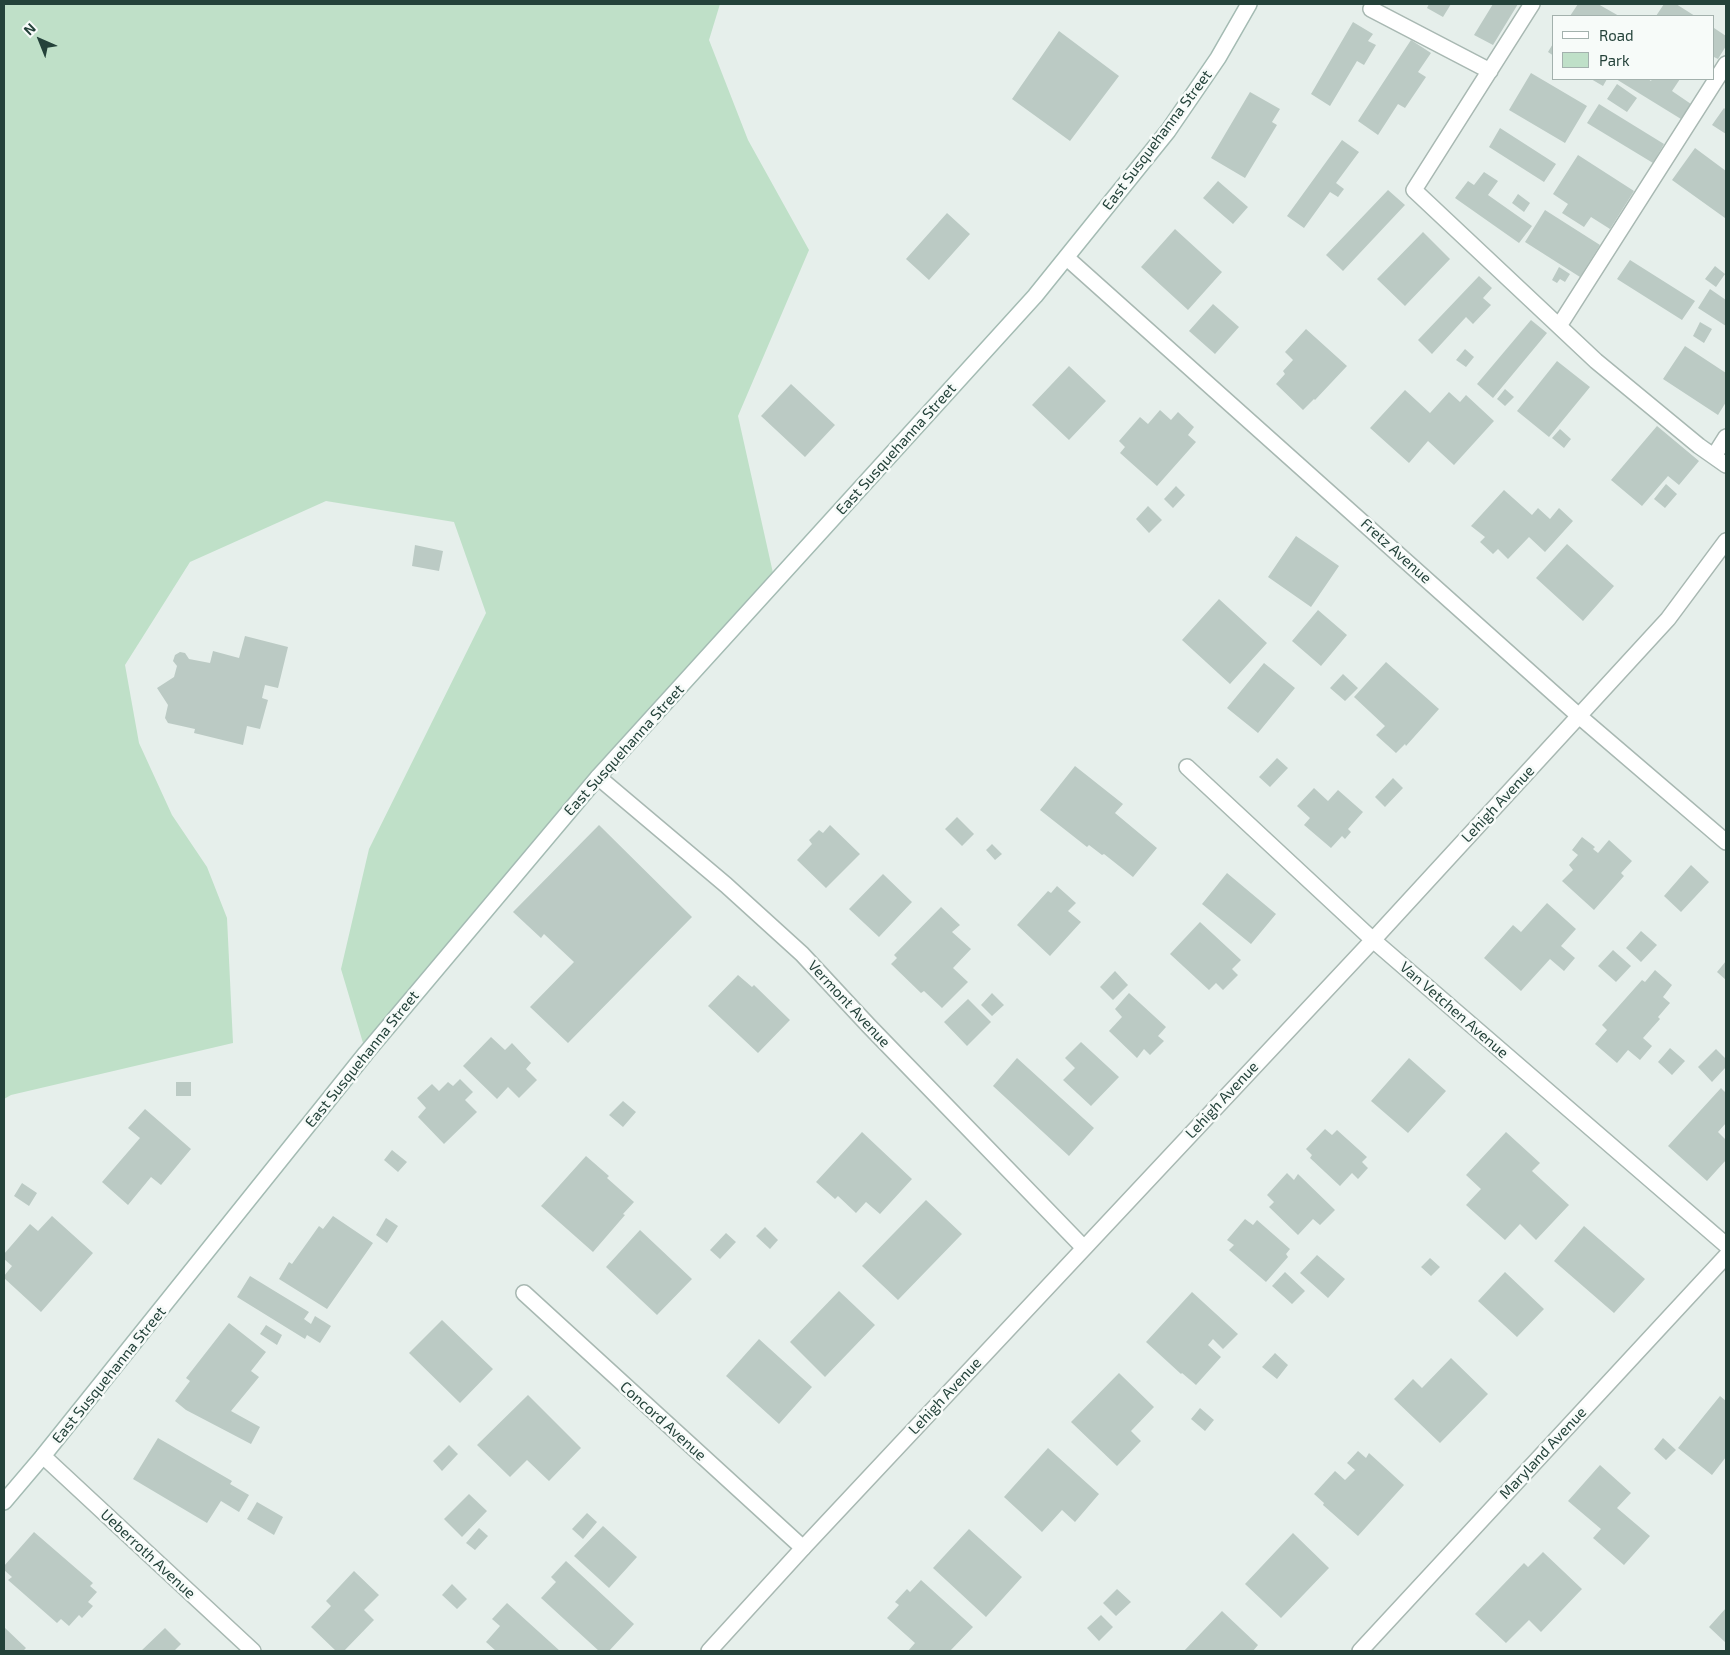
<!DOCTYPE html>
<html>
<head>
<meta charset="utf-8">
<style>
	body { margin:0 }
	#map { position:relative; width:1730px; height:1655px; overflow:hidden; background:#e6efeb; font-family:"Exo 2",sans-serif }
	canvas { display:block }
	.frame { position:absolute; inset:0; border:5px solid #24423a; pointer-events:none }
	.legend { position:absolute; left:1552px; top:15px; width:162px; height:65px; box-sizing:border-box; background:#f7fbf9; border:1px solid #a3b1ad; margin:0; padding:6px 9px; list-style:none; font-size:15px; color:#24423a }
	.legend li { display:flex; align-items:center; gap:10px; height:25px }
	.legend b { width:25px; border:1px solid #a3b1ad }
	.north { position:absolute; left:15px; top:15px; width:50px; height:50px; -webkit-text-stroke:4px #f7fbf9; paint-order:stroke; rotate:316deg; font-size:14px; font-weight:700; line-height:20px; text-align:center; color:#24423a }
	.north::after { content:''; display:block; margin:auto; width:18px; height:22px; background:#24423a; clip-path:polygon(50% 0,100% 100%,50% 72%,0 100%) }
</style>
</head>
<body>
<div id="map">
<canvas width="1730" height="1655"></canvas>
<div class="frame"></div>
<ul class="legend">
<li><b style="height:6px;background:#fff"></b>Road</li>
<li><b style="height:14px;background:#bfe0c8"></b>Park</li>
</ul>
<div class="north">N</div>
</div>
<script>
const ctx = document.querySelector('canvas').getContext('2d');
ctx.lineJoin = 'round';
function fillPath(path, color) { ctx.fillStyle = color; ctx.fill(path, 'evenodd'); }
function stroke(path, color, width, dash) { ctx.strokeStyle = color; ctx.lineWidth = width; ctx.lineCap = dash ? 'butt' : 'round'; ctx.setLineDash(dash || []); ctx.stroke(path); }
function label(font, color, halo, rows, align = 'center') {
  ctx.font = font + ' "Exo 2",sans-serif'; ctx.lineWidth = 5; ctx.setLineDash([]); ctx.textBaseline = 'middle'; ctx.strokeStyle = halo; ctx.fillStyle = color; for (const [text, x, y, turn = 0] of rows) {
    ctx.save(); ctx.translate(x, y); ctx.rotate((+turn || 0) * Math.PI / 180); ctx.textAlign = isNaN(turn) ? turn : align; if (halo) ctx.strokeText(text, 0, 0); ctx.fillText(text, 0, 0); ctx.restore();
  }
}
fillPath(new Path2D(`
	M4,4H720L709,40L748,140L809,250L738,416L775,582L366,1053L341,969L369,849L486,613L454,522L326,501L190,562L125,665L139,743L172,815L207,867L227,918L233,1043L11,1095L4,1099Z`), '#bfe0c8');
fillPath(new Path2D(`
	M1429,4H1451L1443,17L1427,8Z
	M1493,4H1518L1493,45L1474,35Z
	M1578,4H1598L1619,16H1570Z
	M1664,4H1676L1695,16H1656Z
	M1353,22L1373,34L1368,41L1376,45L1364,65L1357,61L1330,106L1311,94Z
	M1714,28L1726,36V46L1718,59L1714,57Z
	M1059,31L1119,76L1070,141L1012,99Z
	M1411,40L1431,53L1418,72L1426,77L1405,108L1398,104L1378,135L1358,121Z
	M1554,42V56L1548,52Z
	M1531,73L1587,106L1565,143L1509,110Z
	M1591,79H1607L1603,86Z
	M1616,79H1648L1651,81L1652,79H1680L1672,91L1691,104L1681,119Z
	M1617,84L1637,98L1627,112L1607,99Z
	M1250,92L1280,109L1272,122L1277,125L1245,178L1211,158Z
	M1599,104L1664,144L1653,163L1587,123Z
	M1724,108L1726,110V134L1712,125Z
	M1500,128L1556,164L1544,182L1489,147Z
	M1342,140L1359,152L1336,183L1344,189L1338,197L1330,192L1304,228L1287,216Z
	M1695,148L1726,171L1725,218L1672,180Z
	M1578,155L1634,191L1610,229L1591,217L1584,227L1562,213L1568,204L1553,194Z
	M1484,172L1498,181L1488,195L1532,226L1519,243L1455,198L1468,181L1474,185Z
	M1218,181L1248,207L1233,224L1203,198Z
	M1388,190L1405,205L1343,271L1326,255Z
	M1518,194L1530,203L1524,212L1512,203Z
	M1545,210L1600,245L1580,277L1525,242Z
	M947,213L970,234L929,280L906,259Z
	M1175,229L1222,272L1188,310L1141,267Z
	M1423,232L1450,259L1405,306L1377,279Z
	M1630,260L1695,301L1682,320L1617,279Z
	M1715,266L1725,274L1716,287L1705,279Z
	M1559,267L1570,274L1565,282L1560,279L1557,283L1552,280Z
	M1479,276L1492,288L1483,298L1491,305L1473,324L1466,317L1432,354L1418,340Z
	M1710,289L1726,300V326L1698,308Z
	M1213,304L1239,327L1215,354L1189,331Z
	M1531,320L1547,333L1493,398L1477,384Z
	M1700,322L1712,329L1704,343L1693,336Z
	M1306,329L1347,366L1315,400L1314,399L1303,410L1276,384L1285,374L1283,371L1293,360L1285,352Z
	M1685,346L1726,373V402L1718,415L1663,379Z
	M1465,349L1474,357L1466,367L1456,360Z
	M1557,361L1590,387L1549,437L1517,411Z
	M1069,366L1106,401L1069,440L1032,405Z
	M791,384L835,425L805,457L761,416Z
	M1505,389L1514,397L1505,406L1497,399Z
	M1405,390L1430,413L1449,392L1460,402L1466,395L1494,421L1454,465L1428,441L1409,463L1370,428Z
	M1160,410L1171,420L1178,412L1194,427L1188,435L1196,442L1157,486L1120,453L1125,447L1119,441L1140,417L1148,424Z
	M1657,426L1699,461L1679,485L1668,476L1642,506L1611,480Z
	M1560,429L1571,439L1564,448L1552,438Z
	M1666,484L1677,494L1665,508L1654,499Z
	M1176,486L1185,495L1173,508L1164,499Z
	M1504,490L1532,515L1538,508L1550,519L1559,508L1573,521L1545,552L1529,537L1508,559L1498,549L1493,554L1480,542L1485,537L1471,526Z
	M1148,506L1162,520L1149,533L1136,519Z
	M1296,536L1339,566L1311,607L1268,577Z
	M1567,544L1614,586L1583,621L1536,578Z
	M415,545L443,551L439,571L412,566Z
	M1219,599L1267,643L1230,684L1182,640Z
	M1318,610L1347,635L1321,666L1292,641Z
	M245,636L288,647L278,688L265,685L262,698L268,700L260,729L247,726L243,745L194,733L195,729L168,723L165,718L168,705L157,688L174,677L177,666L173,661L175,655L180,652L185,653L189,659L210,663L213,651L239,658Z
	M1386,662L1439,709L1406,746L1405,744L1396,753L1376,735L1385,726L1354,697Z
	M1264,663L1295,688L1258,733L1227,708Z
	M1343,674L1358,688L1345,701L1330,688Z
	M1277,758L1288,768L1270,787L1259,777Z
	M1075,766L1123,804L1115,813L1157,848L1133,877L1104,854L1102,855L1089,845L1087,847L1040,810Z
	M1393,778L1403,788L1385,807L1375,797Z
	M1314,788L1328,801L1338,790L1363,812L1348,829L1351,832L1345,839L1342,836L1331,848L1304,825L1310,818L1297,806Z
	M957,817L974,834L962,846L945,829Z
	M599,825L692,917L568,1043L530,1007L574,962L544,934L541,938L513,912Z
	M830,825L860,854L826,888L797,860L812,844L809,840L819,830L823,833Z
	M1582,837L1595,847L1593,849L1598,853L1609,840L1632,861L1621,873L1624,876L1594,910L1562,881L1573,870L1569,865L1578,855L1572,850Z
	M992,844L1002,854L995,860L986,850Z
	M1691,865L1709,882L1681,912L1664,896Z
	M1227,873L1276,914L1251,944L1202,904Z
	M883,874L912,902L879,937L849,909Z
	M1057,886L1076,903L1068,911L1081,922L1050,956L1017,925L1048,891L1051,893Z
	M1547,903L1576,929L1561,946L1575,958L1564,971L1550,959L1521,991L1484,958L1513,925L1521,932Z
	M941,907L960,925L952,932L971,949L953,968L968,982L942,1008L924,991L921,993L891,964L897,958L894,955Z
	M1200,922L1241,960L1232,969L1238,975L1223,990L1216,983L1209,990L1170,954Z
	M1641,931L1657,945L1641,962L1626,948Z
	M1613,950L1631,966L1616,982L1598,966Z
	M1726,961V980L1717,972Z
	M1655,970L1672,985L1663,997L1670,1003L1658,1017L1660,1019L1643,1038L1652,1046L1640,1060L1628,1050L1617,1063L1595,1044L1607,1030L1602,1025L1642,980L1645,982Z
	M1115,971L1128,985L1113,1000L1100,987Z
	M738,975L752,987L754,985L790,1020L758,1053L708,1006Z
	M992,993L1004,1005L992,1016L981,1005Z
	M1129,993L1166,1027L1158,1036L1164,1041L1150,1055L1144,1049L1137,1058L1109,1031L1122,1017L1115,1009Z
	M968,999L991,1022L967,1046L944,1022Z
	M491,1037L505,1050L512,1043L531,1063L526,1069L537,1080L519,1098L508,1087L497,1099L463,1066Z
	M1081,1042L1119,1077L1091,1106L1063,1080L1075,1068L1065,1058Z
	M1670,1048L1685,1061L1672,1075L1658,1062Z
	M1716,1049L1726,1059V1067L1712,1082L1698,1067Z
	M1017,1058L1094,1128L1069,1156L993,1086Z
	M1409,1058L1446,1091L1408,1133L1371,1101Z
	M460,1079L473,1092L465,1100L477,1112L444,1144L418,1117L426,1108L417,1098L432,1084L439,1091L448,1082L453,1086Z
	M176,1082H191V1096H176Z
	M1721,1088L1726,1093V1123L1718,1132L1726,1140V1160L1707,1181L1668,1146Z
	M623,1101L636,1112L623,1127L609,1115Z
	M145,1109L191,1149L161,1185L151,1177L128,1205L102,1182L140,1138L128,1128Z
	M1325,1129L1332,1135L1337,1130L1367,1157L1362,1162L1368,1168L1358,1179L1352,1173L1340,1186L1310,1158L1312,1155L1306,1149Z
	M862,1132L912,1179L880,1214L866,1202L856,1213L838,1196L835,1199L816,1182Z
	M1506,1132L1540,1163L1532,1171L1569,1205L1536,1240L1520,1224L1505,1240L1466,1205L1481,1189L1466,1175Z
	M392,1150L407,1162L398,1172L384,1160Z
	M586,1156L609,1176L607,1178L634,1202L623,1214L625,1215L593,1252L541,1206Z
	M1287,1173L1294,1180L1298,1174L1335,1210L1320,1225L1313,1219L1298,1235L1269,1207L1274,1202L1267,1195Z
	M22,1183L37,1193L29,1206L14,1196Z
	M926,1200L962,1234L898,1300L862,1266Z
	M52,1216L93,1253L41,1312L4,1278V1276L12,1266L4,1259V1254L30,1224L38,1231Z
	M333,1216L373,1243L327,1309L279,1279L289,1262L292,1264L319,1226L323,1229Z
	M386,1218L398,1226L387,1243L376,1235Z
	M1245,1219L1253,1225L1257,1220L1290,1249L1286,1254L1288,1257L1266,1282L1229,1250L1234,1245L1227,1240Z
	M1584,1226L1645,1279L1614,1313L1554,1261Z
	M765,1227L778,1240L770,1249L756,1236Z
	M640,1230L692,1279L657,1315L606,1267Z
	M726,1233L736,1242L720,1259L710,1250Z
	M1317,1255L1345,1279L1328,1298L1300,1273Z
	M1430,1258L1440,1267L1431,1276L1421,1267Z
	M1285,1272L1305,1291L1292,1304L1272,1286Z
	M1505,1272L1544,1309L1517,1337L1478,1301Z
	M250,1276L309,1312L304,1319L311,1324L315,1316L331,1326L320,1343L307,1335L305,1339L237,1297Z
	M839,1291L875,1325L825,1377L790,1342Z
	M1192,1292L1238,1334L1223,1349L1213,1339L1208,1345L1221,1357L1196,1385L1182,1373L1181,1374L1146,1342Z
	M442,1320L493,1369L460,1403L409,1353Z
	M229,1323L266,1352L251,1371L259,1377L231,1411L260,1427L251,1444L186,1410L175,1401L190,1381L186,1378Z
	M266,1325L282,1335L277,1345L260,1334Z
	M759,1339L812,1387L779,1424L726,1376Z
	M1275,1353L1288,1365L1277,1379L1262,1367Z
	M1451,1358L1488,1394L1440,1443L1394,1399L1413,1379L1422,1388Z
	M1119,1373L1154,1407L1131,1431L1141,1441L1117,1466L1071,1422Z
	M528,1395L581,1448L549,1481L527,1460L510,1477L477,1445Z
	M1720,1396L1726,1401V1457L1712,1475L1678,1448Z
	M1200,1408L1214,1420L1205,1431L1191,1419Z
	M158,1438L232,1481L230,1484L249,1495L239,1512L221,1501L207,1523L133,1479Z
	M1663,1438L1676,1450L1666,1460L1654,1449Z
	M449,1445L458,1454L442,1471L433,1461Z
	M1048,1448L1099,1494L1075,1522L1062,1510L1042,1532L1004,1497Z
	M1358,1451L1366,1458L1369,1453L1404,1485L1358,1536L1323,1505L1324,1503L1314,1494L1335,1471L1345,1480L1355,1470L1347,1463Z
	M1600,1465L1631,1493L1617,1508L1650,1536L1624,1565L1593,1538L1601,1529L1568,1501Z
	M469,1494L487,1511L462,1537L444,1519Z
	M257,1502L283,1517L274,1535L247,1519Z
	M587,1513L597,1522L583,1539L572,1529Z
	M603,1526L637,1557L609,1588L574,1556Z
	M479,1528L488,1536L475,1550L466,1543Z
	M969,1529L1022,1577L986,1617L933,1568Z
	M34,1532L93,1583L90,1586L97,1592L88,1602L93,1606L82,1618L79,1615L69,1626L61,1619L57,1623L8,1580L12,1577L4,1570V1566Z
	M1293,1533L1329,1568L1281,1618L1245,1584Z
	M1543,1552L1582,1589L1541,1632L1529,1620L1506,1643L1475,1614L1524,1563L1528,1567Z
	M566,1561L634,1624L609,1651H599L541,1598L556,1582L551,1577Z
	M354,1571L379,1595L364,1610L374,1620L344,1651H336L311,1627L331,1606L326,1601Z
	M921,1580L973,1627L950,1651H908L915,1643L887,1618L899,1605L895,1602L907,1589L910,1592Z
	M452,1584L467,1599L457,1609L442,1595Z
	M1117,1589L1131,1602L1116,1616L1103,1603Z
	M507,1603L560,1651H496L486,1642L500,1626L492,1619Z
	M1726,1608V1643L1709,1627Z
	M1222,1611L1258,1645L1253,1651H1184Z
	M1101,1615L1113,1627L1099,1641L1087,1628Z
	M4,1627L26,1648L23,1651H4Z
	M165,1628L181,1644L174,1651H141Z`), '#bbcac4');
const lane = new Path2D(`
	M1532,4L1414,190L1596,361L1699,446L1726,465
	M1371,9L1490,71
	M1559,326L1726,64
	M1714,456L1726,437
	M524,1293L803,1548`);
const street = new Path2D(`
	M1067,258L1579,716L1726,842
	M1187,767L1373,940L1726,1245
	M598,777L726,885L802,954L869,1026L1084,1248
	M43,1456L253,1651
	M709,1651L803,1548L1373,940L1668,619L1726,541
	M1360,1651L1726,1256`);
const secondary = new Path2D(`
	M4,1502L43,1456L366,1053L598,777L1035,296L1168,131L1218,58L1249,4`);
stroke(lane, '#a8b8b2', 18);
stroke(street, '#a8b8b2', 18);
stroke(secondary, '#a4bbb3', 18);
stroke(lane, '#fff', 15);
stroke(street, '#fff', 15);
stroke(secondary, '#fff', 15);
label('15px', '#24423a', '#f7fbf9', [
	["East Susquehanna Street",1157,140,-53],
	["East Susquehanna Street",896,449,-48],
	["Fretz Avenue",1396,551,42],
	["East Susquehanna Street",624,750,-48],
	["Lehigh Avenue",1498,804,-47],
	["Vermont Avenue",849,1004,47],
	["Van Vetchen Avenue",1454,1010,41],
	["East Susquehanna Street",362,1059,-51],
	["Lehigh Avenue",1222,1100,-47],
	["East Susquehanna Street",109,1375,-51],
	["Lehigh Avenue",945,1396,-47],
	["Concord Avenue",663,1421,42],
	["Maryland Avenue",1543,1453,-47],
	["Ueberroth Avenue",148,1554,43]
]);
</script>
</body>
</html>
